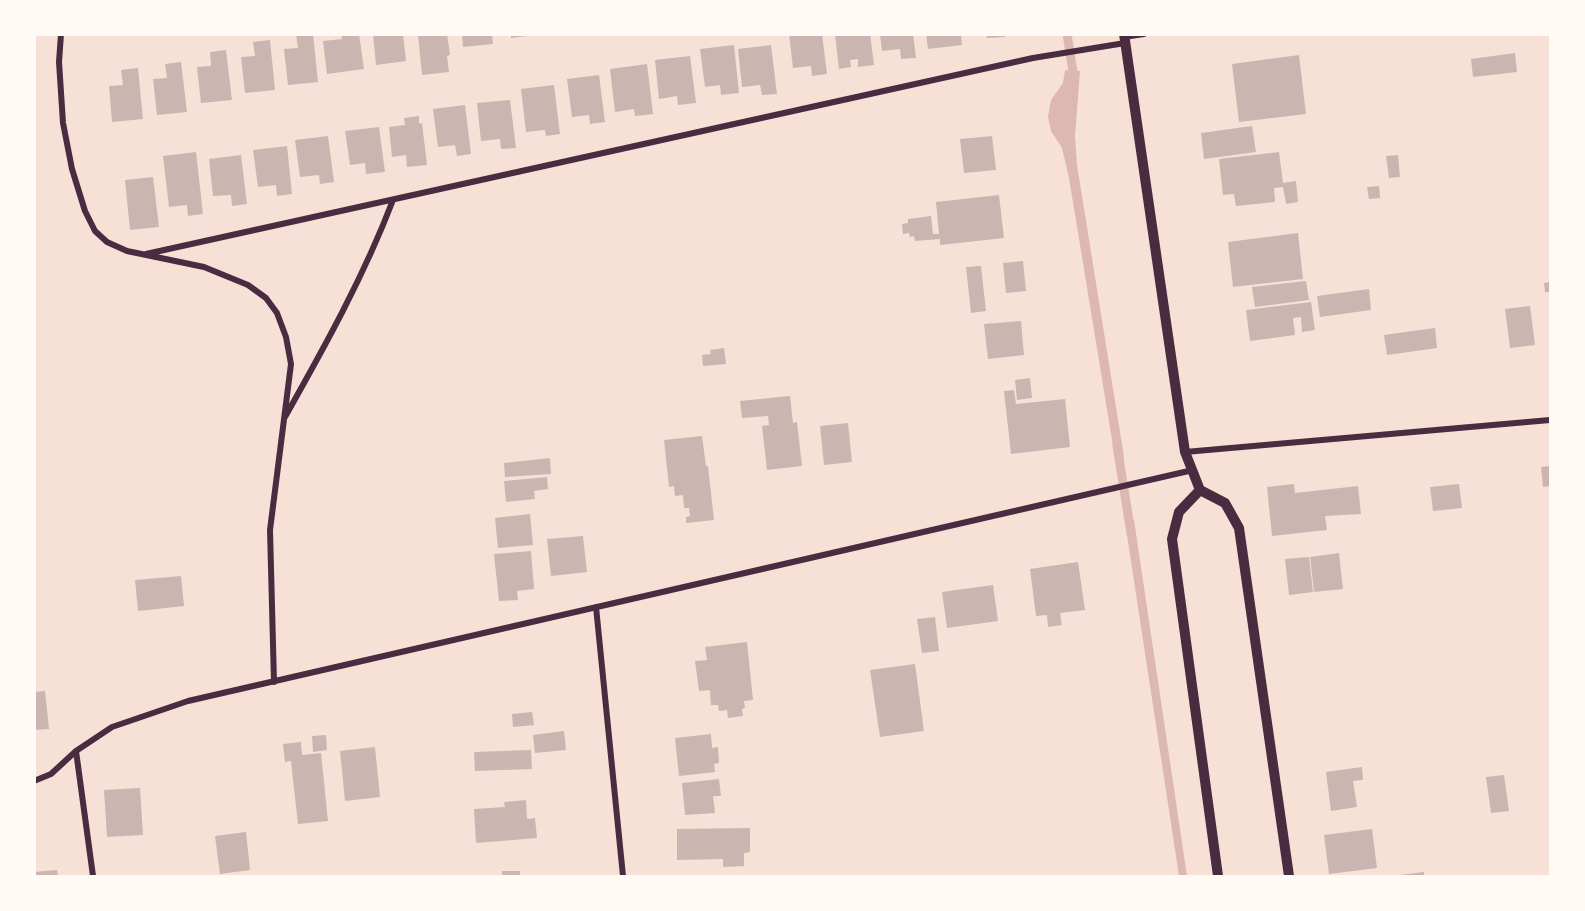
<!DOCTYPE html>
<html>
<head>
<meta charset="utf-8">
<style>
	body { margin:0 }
	#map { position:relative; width:1585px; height:911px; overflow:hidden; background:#f7e1d7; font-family:Figtree,sans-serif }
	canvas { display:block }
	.frame { position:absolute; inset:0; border:36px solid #fffaf5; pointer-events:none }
</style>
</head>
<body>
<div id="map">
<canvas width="1585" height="911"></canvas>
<div class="frame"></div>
</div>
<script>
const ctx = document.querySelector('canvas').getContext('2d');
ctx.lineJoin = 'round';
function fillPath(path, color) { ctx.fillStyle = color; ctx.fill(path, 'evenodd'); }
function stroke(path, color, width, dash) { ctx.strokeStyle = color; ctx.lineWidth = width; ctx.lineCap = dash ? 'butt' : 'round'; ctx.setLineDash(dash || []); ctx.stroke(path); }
fillPath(new Path2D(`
	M1065,70L1080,71L1075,136L1077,165L1124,457L1115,458L1069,178L1062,148L1051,131L1048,117L1051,100L1063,83Z
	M1134,520L1187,876H1179L1125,522Z`), '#dcb8b0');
stroke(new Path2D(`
	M1067,34L1074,78L1073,82
	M1117,446L1131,533`), '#dcb8b0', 9);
fillPath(new Path2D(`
	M296,34H313L318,82L288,85L284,49L298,48Z
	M341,34H359L364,69L327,74L323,41L342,39Z
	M373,34H403L406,61L376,65Z
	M418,34H447L450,55L447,56L449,72L422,75Z
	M462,34H492L493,44L463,47Z
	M511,34H527V36L511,38Z
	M789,34H822L827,74L812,76L811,66L793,68Z
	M835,34H870L874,65L858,67V59L850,60L851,67L839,69Z
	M880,34H913L916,58L901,59L900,49L882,51Z
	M926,34H961L962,45L928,49Z
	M986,34H1005V37L987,38Z
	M270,40L275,90L245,93L241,57L255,56L253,42Z
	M734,45L739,93L721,95L720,85L705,87L700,49Z
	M771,45L777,94L762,95L760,85L742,87L738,49Z
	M226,50L232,100L201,103L197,67L211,66L210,52Z
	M1515,53L1517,72L1473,77L1471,59Z
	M1299,55L1306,114L1239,122L1232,64Z
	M690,56L696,103L678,105L677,96L659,99L655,60Z
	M181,62L187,112L157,115L153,79L167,78L165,64Z
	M647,64L653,114L635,116L634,109L615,112L610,69Z
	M138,68L143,119L112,122L109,86L123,85L121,70Z
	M599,75L605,122L590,124L589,115L572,117L567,79Z
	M554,85L560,134L546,136L545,130L526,132L521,89Z
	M510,100L516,148L501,149L500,139L481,141L477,103Z
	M465,105L471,154L457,156L455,145L438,147L433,109Z
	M419,116V124L422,123L427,165L407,167L406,155L392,157L389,127L405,125L404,118Z
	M1252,126L1256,152L1204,159L1201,133Z
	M379,127L385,172L366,174L365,163L350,165L345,131Z
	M328,136L334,182L320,184L319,175L300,177L295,140Z
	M992,136L996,170L964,173L960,139Z
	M287,146L292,194L277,196L276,185L258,187L253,150Z
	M196,152L203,214L188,216L187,205L169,207L163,156Z
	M1279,152L1283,183L1296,181L1298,202L1286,204L1283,187L1274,188L1275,202L1236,206L1234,194L1223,195L1219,159Z
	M241,155L247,204L232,206L231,195L213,196L209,159Z
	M1398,155L1400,177L1389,178L1386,156Z
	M153,177L159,227L130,230L125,180Z
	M1379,186L1380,198L1369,199L1367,187Z
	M999,195L1004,238L940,245V239L915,241L914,236L910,237L909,233L903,234L902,224L908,223V219L931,216L933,234H939L936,202Z
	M1298,233L1303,279L1233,287L1228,242Z
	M1023,261L1026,291L1006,293L1003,263Z
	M981,266L986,311L971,313L966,267Z
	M1306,281L1309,300L1255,307L1252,287Z
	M1550,282V292H1545L1544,283Z
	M1369,289L1371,310L1320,317L1317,296Z
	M1311,302L1315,330L1302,332L1301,317L1293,318L1295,335L1250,341L1246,310Z
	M1530,306L1535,345L1510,348L1505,309Z
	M1021,321L1024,355L988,359L984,324Z
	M1435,328L1437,348L1387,355L1384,335Z
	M724,348L726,364L703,366L702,355L711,354L710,350Z
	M1030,378L1032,398L1017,400L1015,380Z
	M1014,390L1016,404L1065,399L1070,447L1011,454L1004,391Z
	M790,396L793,423L797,422L802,466L767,470L762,426L769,425L768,416L742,418L740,401Z
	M848,423L852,462L824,465L820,426Z
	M702,436L706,466H708L714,520L686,523V517L690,516L689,508H684L683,495L675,496L674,486L669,487L664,440Z
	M550,458L551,474L505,477L504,463Z
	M1550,466V486L1543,487L1541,467Z
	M547,477L548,489L534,491L535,499L506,502L504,481Z
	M1294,484L1295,493L1358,486L1361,514L1325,516L1327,530L1272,536L1267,487Z
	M1459,484L1462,508L1433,511L1430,487Z
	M530,514L533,545L498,548L495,518Z
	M583,536L587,572L551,576L547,539Z
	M531,551L534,589L517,591L518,600L499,601L494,554Z
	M1339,553L1343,589L1314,592L1310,557Z
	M1309,557L1313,592L1289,595L1285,559Z
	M1078,562L1085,610L1060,613L1062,625L1048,627L1047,615L1036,616L1030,569Z
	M181,576L184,606L138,611L135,580Z
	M993,585L998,621L947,628L942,592Z
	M935,617L939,651L922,653L917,619Z
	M747,642L753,700L744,701L745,708L742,709L743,716L728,718L727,710L719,711L718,705H711L710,690L699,691L695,661L707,660L705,647Z
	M915,664L924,731L880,737L870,670Z
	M45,691L49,729L34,730V692Z
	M532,712L534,725L513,727L512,714Z
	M564,731L566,750L535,753L533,735Z
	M711,734L712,748L718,747L719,763L714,764L715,772L679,776L675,738Z
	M326,735L327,750L313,752L312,736Z
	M301,742L302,755L321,753L328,821L298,824L291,761L285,762L283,744Z
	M375,747L380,797L345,801L340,751Z
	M531,750L532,769L475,771L474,752Z
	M1362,767L1363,780L1353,781L1357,807L1331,811L1326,772Z
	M1504,775L1509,811L1491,813L1486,777Z
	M719,779L721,796H713L715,813L685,815L682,783Z
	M140,788L143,835L107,837L104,790Z
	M526,800L527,819L535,818L537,838L476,843L474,809L505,807L504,802Z
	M750,828V852L744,853V866L723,867V859L677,860V829Z
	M1372,829L1377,868L1329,874L1324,835Z
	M246,832L250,870L220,874L215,836Z
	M57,870L58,876H34V872Z
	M502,871H520V876H502Z
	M1424,872V876H1400V875Z`), '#ccb4b1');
stroke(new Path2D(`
	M61,34L59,62L63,123L72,169L85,211L95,231L107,242L127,251L204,267L248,285L266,298L277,313L286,337L291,364L270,530L274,682
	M1124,37L1144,34
	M146,254L1033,58L1125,43
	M285,417C325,346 364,276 393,200
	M1185,452L1550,420
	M596,607L623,876
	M76,751L93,876
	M34,781L51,774L76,751L112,727L188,701L1193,470`), '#4a2c40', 6);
stroke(new Path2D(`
	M1124,34L1185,452L1200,490L1225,503L1239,528L1289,876
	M1200,490L1179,512L1172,539L1218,876`), '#4a2c40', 10);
</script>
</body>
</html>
